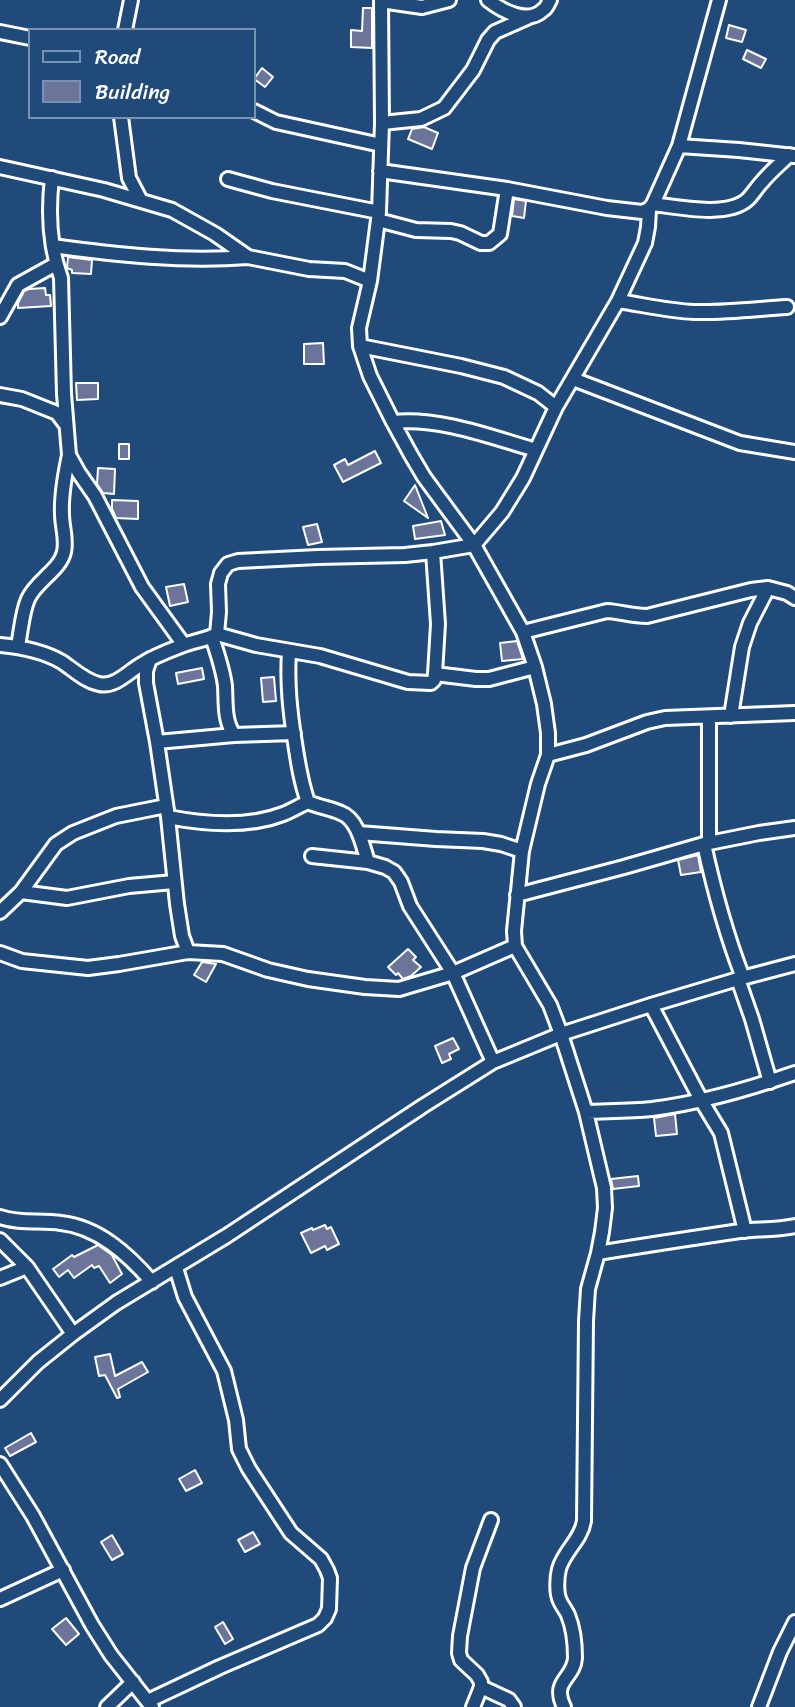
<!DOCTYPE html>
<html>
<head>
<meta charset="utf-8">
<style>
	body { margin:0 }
	#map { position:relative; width:795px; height:1707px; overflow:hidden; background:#1f4a7a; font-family:Sriracha,sans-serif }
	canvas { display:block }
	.legend { position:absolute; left:28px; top:28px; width:228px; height:91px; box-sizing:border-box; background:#1f4a7a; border:2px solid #7992af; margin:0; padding:9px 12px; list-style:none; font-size:21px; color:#fff }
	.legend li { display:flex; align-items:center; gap:14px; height:35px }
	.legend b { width:35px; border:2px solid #7992af }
</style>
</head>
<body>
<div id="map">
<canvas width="795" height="1707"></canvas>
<ul class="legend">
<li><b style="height:9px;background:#1f4a7a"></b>Road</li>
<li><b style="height:19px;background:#6c7499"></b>Building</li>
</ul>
</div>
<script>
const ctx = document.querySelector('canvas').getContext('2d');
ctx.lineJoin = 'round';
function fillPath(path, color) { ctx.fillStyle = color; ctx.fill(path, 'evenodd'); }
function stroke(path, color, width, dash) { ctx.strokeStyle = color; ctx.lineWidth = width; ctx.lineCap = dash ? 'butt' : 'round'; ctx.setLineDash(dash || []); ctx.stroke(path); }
const building = new Path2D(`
	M363,8H372V48L351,47V30L362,31Z
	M729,25L746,30L742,42L726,38Z
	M747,50L766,59L761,68L743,59Z
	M262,68L273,77L265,87L254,79Z
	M424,127L438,133L432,149L408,139L412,129Z
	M514,199L526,201L524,218L512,216Z
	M68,257L92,260L91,274L72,273V270L67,268Z
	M45,288L46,295H50L51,306L18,308V303L24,291L29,289Z
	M323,343L324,364H304V344Z
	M76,383H98V399L77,400Z
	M119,444H129V459H119Z
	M375,451L381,463L343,482L334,465L345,459L348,465Z
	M98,468L115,469L114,494L103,493L97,484Z
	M415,485L428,518L404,501Z
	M112,500L138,501V519L116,518L112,509Z
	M441,521L445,535L415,539L413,526Z
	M317,524L322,542L308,545L303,527Z
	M184,584L188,602L170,606L166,587Z
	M517,641L523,659L502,661L500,643Z
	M202,668L204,679L178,684L176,673Z
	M274,677L276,701L263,702L261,678Z
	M698,855L701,872L681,875L678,860Z
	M408,949L416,957L413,960L421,967L411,976L403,979L398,973L396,975L388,967Z
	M202,962L216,964L206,982L194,975Z
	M453,1038L459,1049L449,1054L451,1059L442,1063L435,1046Z
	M675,1114L677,1134L656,1136L654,1118Z
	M638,1176L639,1186L613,1189L611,1179Z
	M325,1225L327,1229L331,1227L339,1244L327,1250L325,1246L311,1253L301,1233L312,1228L313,1230Z
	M98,1245L112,1255L122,1274L110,1283L99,1266L94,1268L92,1265L74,1278L68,1270L59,1277L53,1269L72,1255L74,1257Z
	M110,1354L115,1376L142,1362L148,1372L118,1389L120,1397L117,1398L105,1375L99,1376L95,1357Z
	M31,1433L36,1442L10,1456L5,1448Z
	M195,1470L202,1483L186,1491L179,1479Z
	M253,1532L260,1544L245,1552L238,1540Z
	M112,1535L123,1554L112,1560L101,1542Z
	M66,1618L79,1634L66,1645L52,1629Z
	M223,1622L233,1639L225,1644L215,1627Z`);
fillPath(building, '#6c7499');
stroke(building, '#fff', 2);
const minor = new Path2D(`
	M381,0L382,123L379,212L370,281L359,328L360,346L370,376L393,422L411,455L424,477L474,545L523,632L535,667L544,704L548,733V755L538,784L522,851L514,931L515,946L550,1005L561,1034L586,1112L604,1188L605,1208L602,1232L598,1253L588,1289L586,1321L584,1521C581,1540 564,1551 559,1569C557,1577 556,1593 560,1601C562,1606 566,1610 568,1615C573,1627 575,1645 575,1658C574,1679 551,1680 564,1707
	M488,0C502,11 528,25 543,10C547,8 548,3 550,0
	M381,1L422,7L449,0
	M125,30L131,0
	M0,32L30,38
	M254,111L276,122L381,145
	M121,117L129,178L140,199
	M382,123L421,119L444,108L473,70L488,40L495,32L529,17
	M679,146L739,150L794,156
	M0,167L104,190L172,210L215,234L248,257L309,269L345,271L370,281
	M380,171L507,189L607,208L642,212L649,209L653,204L679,146L719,0
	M52,178C48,212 49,245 61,278L64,394L69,455L79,473L95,496L142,587L184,645
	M228,179L272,191L379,212
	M653,204C678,207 728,218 748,199C753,194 757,187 762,182C770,172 780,164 789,155
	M378,220L416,230L451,231L460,233L481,243H489L500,234L507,189
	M53,246C118,255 182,262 248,257
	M618,301C644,305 669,311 694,312C725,313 756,309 787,307
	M0,317L18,285L56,264
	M360,346L461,366L504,377L538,393L556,407
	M573,379L740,443L795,452
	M0,395L22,399L57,413L66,425
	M393,422C439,417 491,437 536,450
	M523,632L607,611C622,612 631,616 647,616L751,590L768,588L787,593L795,598
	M217,634L256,645L320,656L408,682L431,683L434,680L435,674L438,624L433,552
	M212,637C217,653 223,669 225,686C226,703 224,720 234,735
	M0,645C22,647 43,651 62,662C74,670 85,681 99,684C115,688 129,671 142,664C154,656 168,651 181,646C193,641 206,640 217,634L219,612L218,584L221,573L228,564L238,561L318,557L405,555L433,552L474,545L502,512L523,478L556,407L618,301L645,243L648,227L649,209
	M18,646C21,631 22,613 28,599C36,581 60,570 64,552C67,539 62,527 62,514C61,495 65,474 69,455
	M289,651C287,684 290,711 295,743C298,763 301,783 308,802C319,807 330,808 341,813C358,819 363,847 368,862
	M150,659L146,671V683L157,742L168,817L177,904L182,936L188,952
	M435,674L476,679H489L535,667
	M731,716L742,647L750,623L768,588
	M157,742L234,735L294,733
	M548,755L586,745L647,722L665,718L795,713
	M168,817C204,824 247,828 283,814C291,811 299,806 308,802
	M359,833L436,839L483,841L501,844L522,851
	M709,843V717
	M704,844C714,890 726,934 743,978
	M312,856L368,862L385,867L394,872L401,882L410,906L453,973L493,1062
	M21,892L67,898L129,886L174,882
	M517,895L624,867L704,844L759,833L795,828
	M0,912L21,892L56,844L73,833L116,816L166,806
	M0,953L22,961L88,968L119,964L188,952L223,954L268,970L308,979L365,987L399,989L453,973L515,946
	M738,979L752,1019L770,1082
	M651,1005L701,1100L721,1133L745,1231
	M586,1112C608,1111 630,1111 652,1109C701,1103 749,1089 795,1073
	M0,1217C20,1224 40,1220 61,1223C98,1227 128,1254 152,1282
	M0,1240L27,1267L73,1334
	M598,1253C646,1245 693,1238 740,1231C759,1229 777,1230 795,1226
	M0,1278L27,1267
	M0,1400L38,1362L73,1334L116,1303L228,1235L423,1106L493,1062L561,1034L651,1005L738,979L795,964
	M0,1464L33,1516L92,1625L111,1655L152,1707
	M0,1599L63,1570
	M481,1687L509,1700L514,1707
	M148,1701L220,1667L318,1625L325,1618L329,1609L330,1578L327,1570L321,1559L291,1533L249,1469L239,1449L236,1420L224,1371L185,1297L176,1268
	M107,1707L133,1682
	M473,1707L481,1687V1682L477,1675L461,1660L459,1653L460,1636L473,1568L491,1520
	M759,1707L780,1652L795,1622`);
stroke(minor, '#fff', 18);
stroke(minor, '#1f4a7a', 12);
</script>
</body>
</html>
